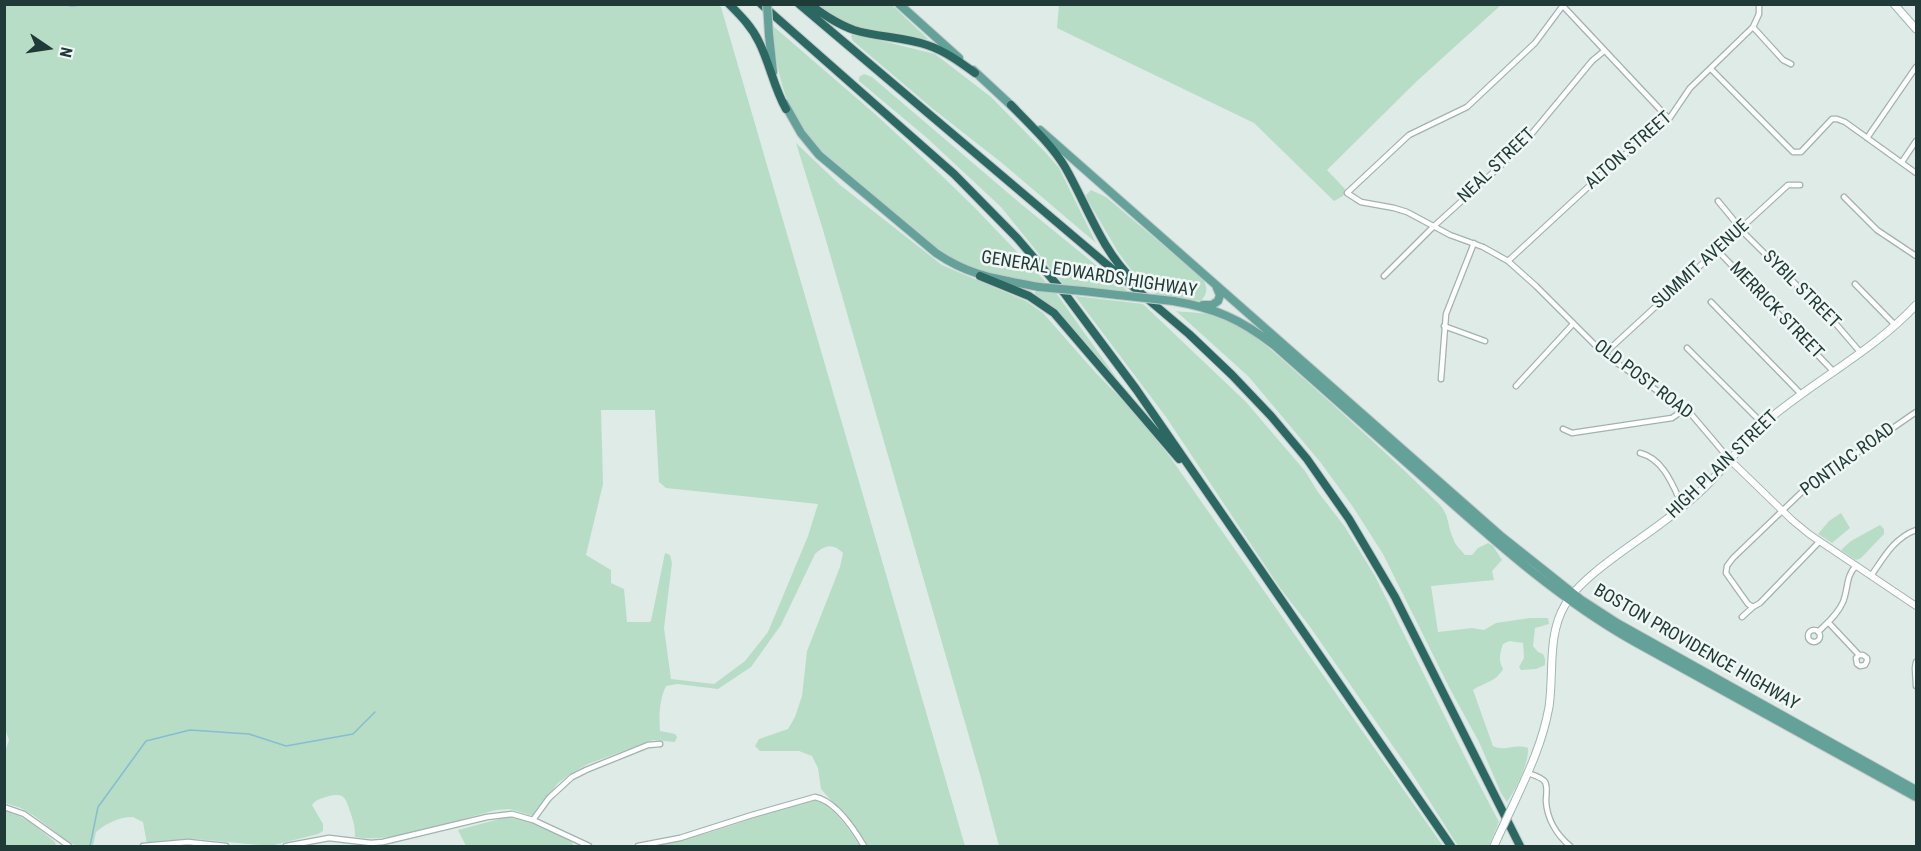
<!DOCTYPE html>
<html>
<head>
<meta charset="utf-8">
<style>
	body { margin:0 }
	#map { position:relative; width:1921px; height:851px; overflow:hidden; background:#dfebe7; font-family:"Roboto Condensed",sans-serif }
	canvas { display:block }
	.frame { position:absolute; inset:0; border:6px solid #203b37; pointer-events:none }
	.north { position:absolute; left:18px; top:18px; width:60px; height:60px; -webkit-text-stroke:4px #f0f7f5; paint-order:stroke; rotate:103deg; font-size:16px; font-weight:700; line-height:24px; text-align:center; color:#203b37 }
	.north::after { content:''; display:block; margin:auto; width:21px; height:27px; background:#203b37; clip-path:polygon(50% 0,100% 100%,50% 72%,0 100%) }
</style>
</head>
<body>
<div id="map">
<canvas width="1921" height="851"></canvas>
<div class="frame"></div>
<div class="north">N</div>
</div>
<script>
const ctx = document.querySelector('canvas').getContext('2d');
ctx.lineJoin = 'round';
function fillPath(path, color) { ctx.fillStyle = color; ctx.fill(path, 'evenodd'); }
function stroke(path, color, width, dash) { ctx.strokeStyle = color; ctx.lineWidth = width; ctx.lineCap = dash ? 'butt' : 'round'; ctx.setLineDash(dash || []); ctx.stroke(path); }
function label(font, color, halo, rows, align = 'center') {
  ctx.font = font + ' "Roboto Condensed",sans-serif'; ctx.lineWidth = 5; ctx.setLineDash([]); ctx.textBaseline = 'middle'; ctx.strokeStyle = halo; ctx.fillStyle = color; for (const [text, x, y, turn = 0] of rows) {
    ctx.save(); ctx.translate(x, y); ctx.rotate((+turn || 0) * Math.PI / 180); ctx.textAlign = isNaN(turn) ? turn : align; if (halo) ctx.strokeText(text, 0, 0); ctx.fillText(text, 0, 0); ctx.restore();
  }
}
fillPath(new Path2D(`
	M5,5H718L721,7L965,846H868L857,830L821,789L818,768L812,756L799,751H760L755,746L759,739L788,729L795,717L802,696L807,651L840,567L843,553C833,543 825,545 815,554L781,625L751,667L718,689L677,684L666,686C659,701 659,715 660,731L675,734L677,737L675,742L653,740L588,764L570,774L558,783L533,816L510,809L497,810C454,820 398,844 355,837C355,826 354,824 351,814C346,800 346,792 329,796C323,798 316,799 312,805L323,824V831L318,834L270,846L195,839L147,844L143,822L133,817C119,817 107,823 96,832L93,846H78L68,842L33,815L21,808L5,803L4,755L9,740L4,726ZM601,410H655L659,482L666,488L818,504L808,536L768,632L745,661L714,684L671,679L664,628L672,563L670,555L665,553L651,621L649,622H627L624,589L611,583V570L586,555L603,484Z
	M815,5H892L928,39L924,40L847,24Z
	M1059,5V4L1501,5L1417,81L1327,170L1345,189L1343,196L1334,201L1254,123L1057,28Z
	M773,26L875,114L941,175L974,207L1046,282C1020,283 993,277 970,267C933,252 904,221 874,196C856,182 837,168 822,151C810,138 798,122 790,106C778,80 775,54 773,26Z
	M854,34L935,54L991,97L1046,153L1059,168L1096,243L1002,163L933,109L853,41L851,36Z
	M864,74L872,77L1021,204L1129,292L1064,285L1001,207L927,138L859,81V77Z
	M796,143L840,185L942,265L1026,301L1043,313L1095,372L1135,413L1170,457L1443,846H999L981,778L823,230Z
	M1091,190L1106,197L1202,278C1208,287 1208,293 1201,301L1158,296L1153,292L1132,271L1118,252L1087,199L1086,195Z
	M1035,291L1056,293L1118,380L1065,321L1045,301L1035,294Z
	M1075,296L1143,304L1246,402L1305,471L1318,492L1345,527L1375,576L1467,761L1499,822L1489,846H1458L1411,772L1308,624L1280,588L1166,417Z
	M1176,311C1191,313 1207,312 1221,317C1250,328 1279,357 1302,377C1349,419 1395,461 1440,505C1450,517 1447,525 1453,538C1455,545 1460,549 1465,555H1472L1478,548L1488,543L1493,546L1502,560L1492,571L1494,580L1431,586L1438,632L1472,628L1484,630L1496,623L1530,618H1548L1549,624L1535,628L1533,646L1538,652L1543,654L1545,659V665L1536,669L1521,670L1519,667L1524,658L1523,643L1509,641L1503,644C1500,653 1498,660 1503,669C1496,682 1485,682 1473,690L1493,746C1505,752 1515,743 1528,748C1529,763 1516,790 1507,802L1501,793L1479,742L1450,689L1383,554L1353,507L1321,463L1249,377Z
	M1841,513L1850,528L1832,543L1818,534L1829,521Z
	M1880,525L1884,529V534L1861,558L1856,560L1842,551V549L1851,541Z
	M814,800C832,803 851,832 860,846H652C708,837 759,814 814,800Z
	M5,811C26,816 39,829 55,842L56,846L38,845L35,846H5Z
	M507,817C530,818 552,832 572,842L573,846H466L458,830Z`), '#b8ddc6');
stroke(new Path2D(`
	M70,6L93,4
	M90,846L98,807L146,741L190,730L249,734L286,746L353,734L375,712`), '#86bdd1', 1.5);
const minor = new Path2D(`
	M1564,4L1535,43L1467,107L1409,135L1347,193L1361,202L1394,208L1407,212L1450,235L1483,247L1508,261L1536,286L1604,354L1691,414L1730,460
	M1563,6L1669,119
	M1753,27L1783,60L1791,64
	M1711,69L1793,152H1801L1832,119H1837L1845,122L1916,173
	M1867,138L1916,67
	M1902,162L1916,141
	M1844,197L1877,230L1916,256
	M1718,201L1746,235L1836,324L1860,352
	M1718,251L1833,371
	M1508,261L1613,164L1669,119L1690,88L1753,27L1759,14V4
	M1384,276L1433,227L1519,149L1592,61L1604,51
	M1855,284L1895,325
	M1711,302L1801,394
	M1444,326L1485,341
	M1687,348L1763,424
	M1604,354L1788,185H1800
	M1441,379L1446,314L1474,243
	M1516,386L1573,324
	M1563,429L1572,433L1672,418L1685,409
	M1640,453C1664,459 1673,486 1683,507
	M1871,576C1884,557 1894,538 1916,530
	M1753,607L1748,604L1726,573L1727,566L1733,558L1805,489L1916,412
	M1742,617L1753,607L1760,603L1819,542
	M1828,622L1859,655L1856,658L1857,664L1860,666L1865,665L1867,661V658L1863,655H1859
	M1808 636a6 6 0 1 1 12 0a6 6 0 1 1-12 0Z
	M1818,632C1827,623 1838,614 1843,602C1848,590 1846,575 1856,566
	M1916,662L1915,668L1916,686
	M1528,773C1533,775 1542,777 1545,782C1548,787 1546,795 1546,801C1547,819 1557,835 1570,846
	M4,807L24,814L69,846
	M533,820L549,798L572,777L586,770L648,745L660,744
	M143,846L188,842L226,846
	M286,846L329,838L371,843L383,842L487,817L512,814L533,820L589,846
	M638,846L680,838L752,815L815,797C836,801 854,829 864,846`);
const tertiary = new Path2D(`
	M1730,460L1792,520L1809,534L1916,606`);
const secondary = new Path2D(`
	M1894,4L1916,29
	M1515,801C1529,771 1543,741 1549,707C1554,674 1547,635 1565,605C1582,574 1643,539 1672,515C1684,506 1696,496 1707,485C1728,464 1746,439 1769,419C1817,379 1874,350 1916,305
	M1494,846L1498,837`);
const primary = new Path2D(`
	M899,4L959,58
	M769,35L773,72
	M973,70L1015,109
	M784,103L801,133L819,155L936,253C971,277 999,279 1039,287
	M1040,130L1502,537L1580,599L1617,623L1916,790
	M1083,291L1118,295
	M1173,301C1215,308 1240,319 1274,345C1327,392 1380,439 1434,487C1498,544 1559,599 1635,642L1916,797
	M1203,305H1212L1218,301L1220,295L1217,288`);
const motorway = new Path2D(`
	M729,4C741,16 752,27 759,42C770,64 774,88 786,109
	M761,4L954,174L1017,238L1065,294L1136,389L1451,846
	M799,4L1189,334L1232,375L1271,416L1307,459L1349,519L1395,597L1520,846
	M809,4C823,14 837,24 854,30C877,37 903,37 927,45C945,51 960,62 975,73
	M1011,105C1030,125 1051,144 1065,167C1087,205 1101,250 1134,281
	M980,276L1029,296L1054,313L1179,459`);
stroke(minor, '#a2b3af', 7);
stroke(tertiary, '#a2b3af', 8);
stroke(secondary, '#9eb7b1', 9);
stroke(primary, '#c1c8c7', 10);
stroke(motorway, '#c1c8c7', 10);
stroke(minor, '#fff', 4.5);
stroke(tertiary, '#fff', 6);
stroke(secondary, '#fff', 7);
stroke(primary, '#63a199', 8);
stroke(motorway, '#2c6862', 8);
const secondaryBridge = new Path2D(`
	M1498,837L1515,801`);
const primaryBridge = new Path2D(`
	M767,4L769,35
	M1039,287L1083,291
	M1118,295L1173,301`);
stroke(secondaryBridge, '#9eb7b1', 9, []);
stroke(primaryBridge, '#c1c8c7', 10, []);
stroke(secondaryBridge, '#fff', 7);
stroke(primaryBridge, '#63a199', 8);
label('18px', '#203b37', '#f0f7f5', [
	["ALTON STREET",1629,151,-41],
	["NEAL STREET",1497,166,-44],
	["SUMMIT AVENUE",1701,265,-42],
	["GENERAL EDWARDS HIGHWAY",1089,275,9],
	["SYBIL STREET",1801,290,45],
	["MERRICK STREET",1776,311,46],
	["OLD POST ROAD",1643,380,37],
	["PONTIAC ROAD",1848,460,-36],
	["HIGH PLAIN STREET",1723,465,-44],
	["BOSTON PROVIDENCE HIGHWAY",1696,648,30]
]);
</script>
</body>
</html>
